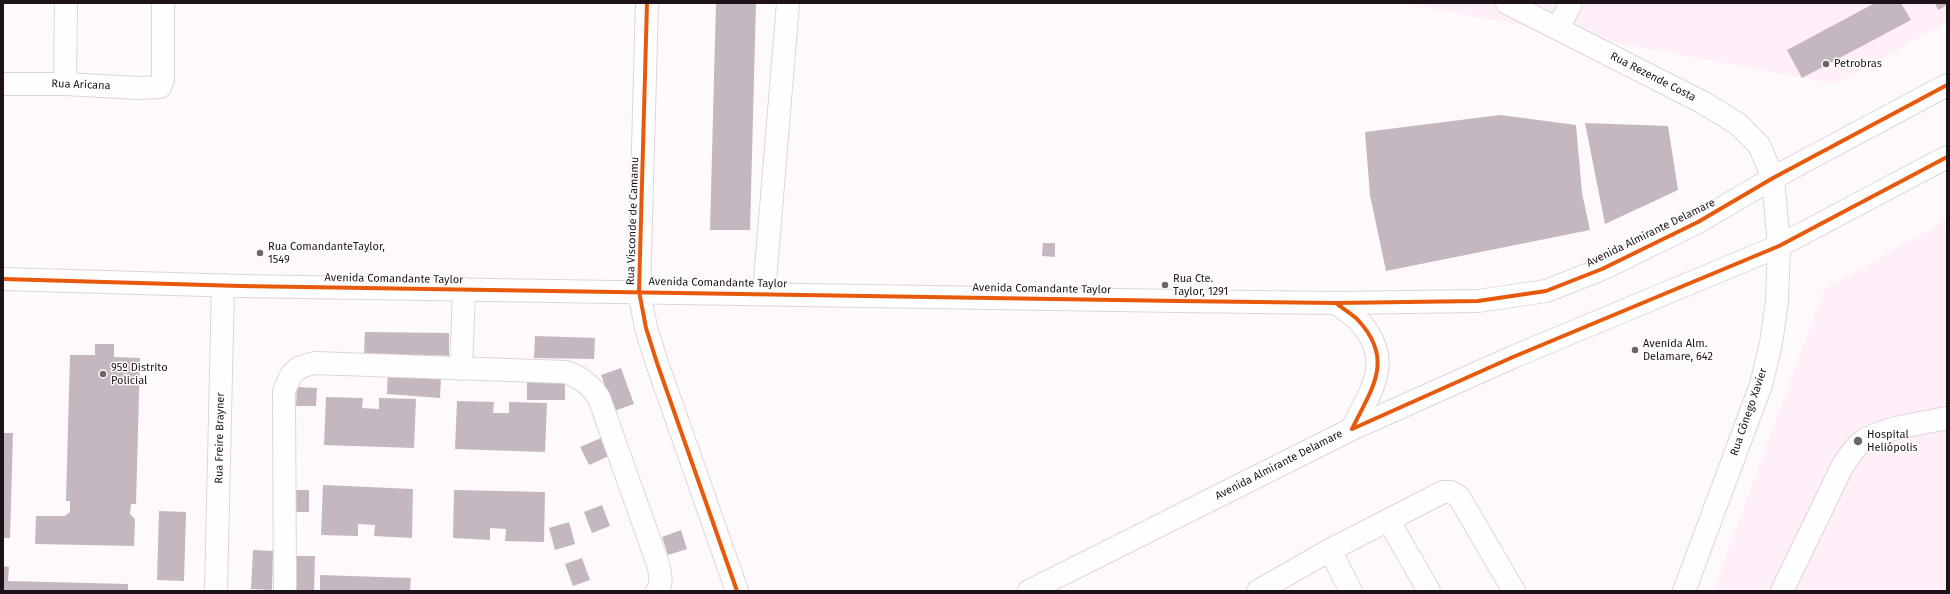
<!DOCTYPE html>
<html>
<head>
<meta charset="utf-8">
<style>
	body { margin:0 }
	#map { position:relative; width:1950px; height:594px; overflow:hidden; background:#fef9fc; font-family:"Fira Sans",sans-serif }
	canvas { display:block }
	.frame { position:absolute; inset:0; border:4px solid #1f131b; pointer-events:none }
</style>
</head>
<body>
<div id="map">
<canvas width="1950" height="594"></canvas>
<div class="frame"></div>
</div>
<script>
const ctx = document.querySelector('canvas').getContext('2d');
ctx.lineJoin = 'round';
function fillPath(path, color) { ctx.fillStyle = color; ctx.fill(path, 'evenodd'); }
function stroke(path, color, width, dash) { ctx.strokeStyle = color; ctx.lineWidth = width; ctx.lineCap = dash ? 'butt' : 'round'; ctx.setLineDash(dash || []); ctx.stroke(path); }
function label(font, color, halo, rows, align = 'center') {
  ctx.font = font + ' "Fira Sans",sans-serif'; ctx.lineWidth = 3; ctx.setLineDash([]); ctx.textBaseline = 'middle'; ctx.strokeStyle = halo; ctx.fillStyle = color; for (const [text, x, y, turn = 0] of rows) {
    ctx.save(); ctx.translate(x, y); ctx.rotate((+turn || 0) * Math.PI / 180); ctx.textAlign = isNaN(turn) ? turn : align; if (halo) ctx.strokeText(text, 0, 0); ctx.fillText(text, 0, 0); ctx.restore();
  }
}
fillPath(new Path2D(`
	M1403,3H1947V22L1836,84Z
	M1947,219V591H1713L1824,290Z`), '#ffeff9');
fillPath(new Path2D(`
	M716,3H756L750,230H710Z
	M1875,3H1901L1911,20L1802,78L1787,50Z
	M1935,3H1947V5L1938,10Z
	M1500,115L1576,125L1582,193L1590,230L1386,271L1370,195L1365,132Z
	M1585,123L1668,126L1678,190L1605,224Z
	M1043,243H1055V257L1042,256Z
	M365,332L449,333V356L364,354Z
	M535,336L595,338L594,359L534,358Z
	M95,344H114V357L140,358L136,504H131L130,514L135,519L134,546L35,544L36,516H65L70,512V501H66L70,355H95Z
	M621,368L634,404L614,411L601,375Z
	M388,372L441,376L440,398L387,394Z
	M527,379H565V400H527Z
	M297,387L317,388L316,406H296Z
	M326,397L363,398L362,408L379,409V398L416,399L414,448L324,445Z
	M457,401L494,402L493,413H509V402L547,403L545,452L455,449Z
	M3,433H13L10,538H3Z
	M601,438L609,456L589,465L580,447Z
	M323,485L413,489L412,538L374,536L375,525L358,524V536L321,535Z
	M287,490H309V512H286Z
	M454,490L545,492L544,542L505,541L506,529L490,528V540L453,538Z
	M602,505L610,526L592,533L584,512Z
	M159,511L186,512L184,581L157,580Z
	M569,522L575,544L555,550L549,528Z
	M681,530L687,549L668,555L662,537Z
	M253,550L273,551L272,590L251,589Z
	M294,556H315L314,591H293Z
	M582,558L590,580L573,586L565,564Z
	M3,566L9,567L8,581L128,584V591H3Z
	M320,575L411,578L410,591H320Z`), '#c4b7c0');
const minor = new Path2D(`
	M647,3L639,291L646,328L657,363L737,591
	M1507,3L1702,102L1738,124L1759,145L1773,178L1779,246L1777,302L1771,343L1761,385L1684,591
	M1558,29L1571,3
	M3,84H65L138,88L160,87L163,80V3
	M65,84L66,3
	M764,293L788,3
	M461,369L464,289
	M1389,521L1429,591
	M1330,550L1351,591
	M216,591L223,285
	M285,591L284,392C291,372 294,367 315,363L566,372C581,377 591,385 599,398L658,564C660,573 663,583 657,591
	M1258,591L1330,550L1443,492H1451L1459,497L1514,591
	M1782,591L1842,467C1848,458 1854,447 1863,441C1882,428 1924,423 1947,418`);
const major = new Path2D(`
	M3,279L240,286L1178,301L1336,303L1478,301L1546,291L1602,269L1698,222L1773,178L1947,85
	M1336,303C1343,309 1352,314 1358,320C1395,360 1372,388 1352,429
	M1029,591L1352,429L1513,357L1779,246L1947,157`);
stroke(minor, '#ded5db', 24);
stroke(major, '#ded5db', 24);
stroke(minor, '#fffeff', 22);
stroke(major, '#fffeff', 22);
stroke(new Path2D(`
	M647,3L639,291L646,328L657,363L737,591
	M3,279L240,286L1178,301L1336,303L1478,301L1546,291L1602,269L1698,222L1773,178L1947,85
	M1336,303C1343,309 1352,314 1358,320C1395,360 1372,388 1352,429
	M1352,429L1513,357L1779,246L1947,157`), '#e8590c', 4);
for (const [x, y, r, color] of [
	[1826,64,4,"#6d646a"],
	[260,253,4,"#6d646a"],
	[1165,285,4,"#6d646a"],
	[1635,350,4,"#6d646a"],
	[103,374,4,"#6d646a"],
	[1858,441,5,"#6d646a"]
]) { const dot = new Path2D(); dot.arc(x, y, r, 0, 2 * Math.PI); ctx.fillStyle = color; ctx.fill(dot); stroke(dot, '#fff', 1.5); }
label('11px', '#1f131b', '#fff', [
	["Petrobras",1834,64],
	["Rua ComandanteTaylor,",268,247],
	["1549",268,260],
	["Rua Cte.",1173,279],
	["Taylor, 1291",1173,292],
	["Avenida Alm.",1643,344],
	["Delamare, 642",1643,357],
	["95º Distrito",111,368],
	["Policial",111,381],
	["Hospital",1867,435],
	["Heliópolis",1867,448]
], 'left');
label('11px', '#1f131b', '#fff', [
	["Rua Rezende Costa",1653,77,27],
	["Rua Aricana",81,85,2],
	["Rua Visconde de Camamu",633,221,-88],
	["Avenida Almirante Delamare",1651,233,-26],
	["Avenida Comandante Taylor",394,279,1],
	["Avenida Comandante Taylor",718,283,1],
	["Avenida Comandante Taylor",1042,289,1],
	["Rua Cônego Xavier",1749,412,-71],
	["Rua Freire Brayner",220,438,-89],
	["Avenida Almirante Delamare",1279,465,-27]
]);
</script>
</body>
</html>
